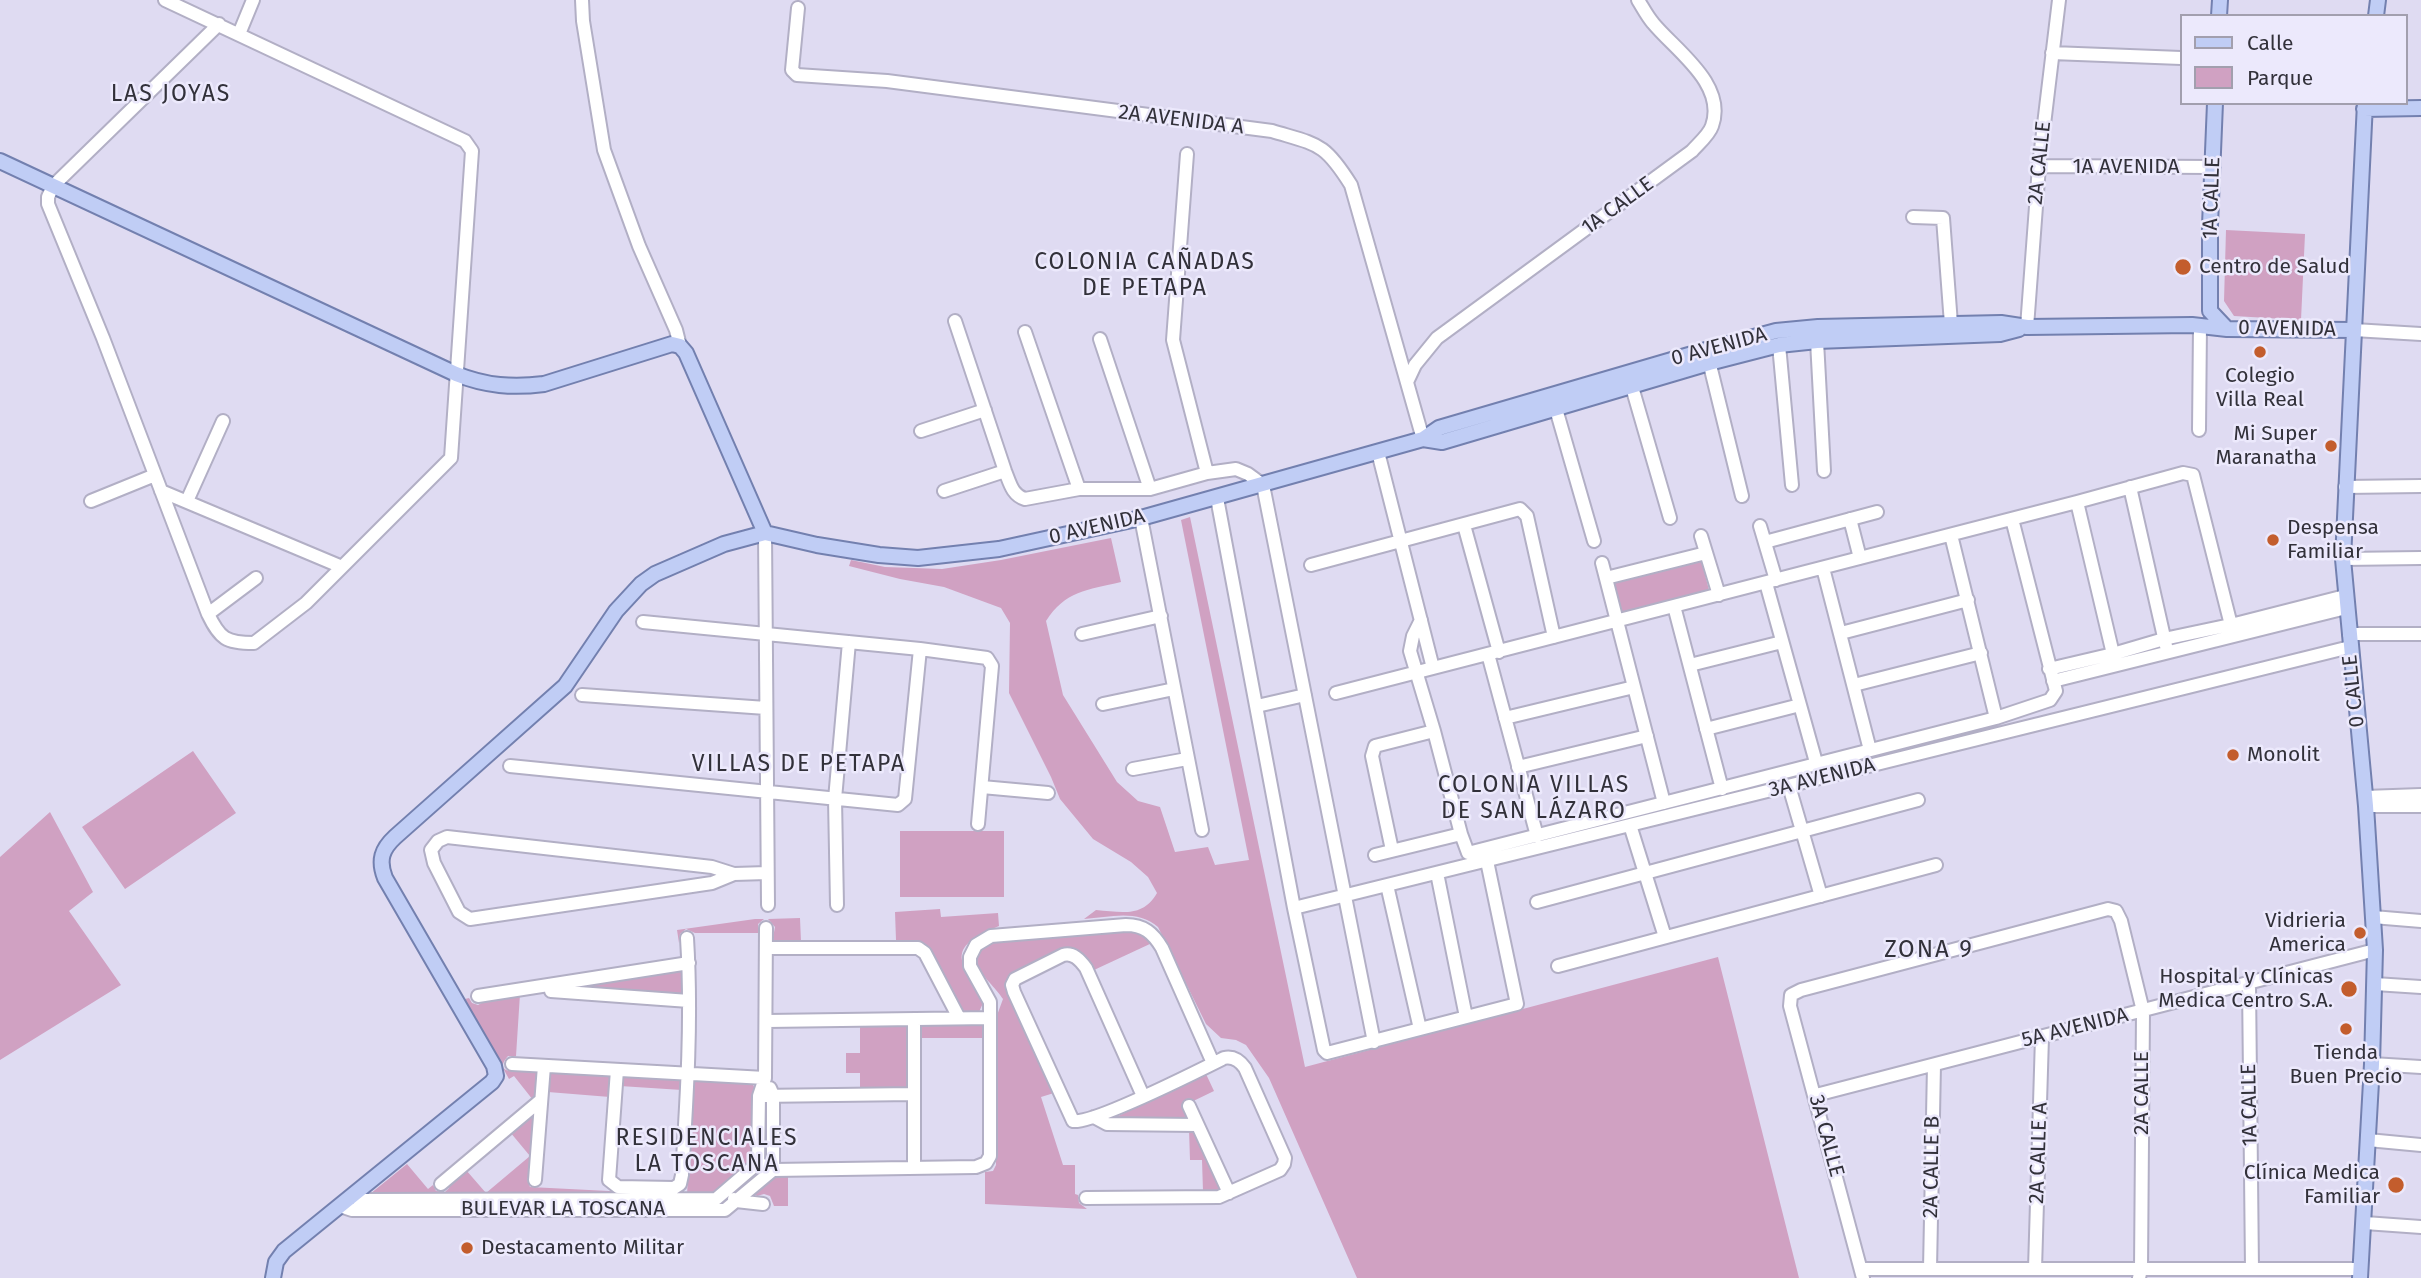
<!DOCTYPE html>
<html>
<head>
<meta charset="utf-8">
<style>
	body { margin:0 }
	#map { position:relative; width:2421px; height:1278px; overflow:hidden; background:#dfdbf2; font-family:"Fira Sans",sans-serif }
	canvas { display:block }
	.legend { position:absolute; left:2180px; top:14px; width:228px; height:91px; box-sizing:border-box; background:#ece9fc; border:2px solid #a29fae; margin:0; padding:9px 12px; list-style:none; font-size:21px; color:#32313a }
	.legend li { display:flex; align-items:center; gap:14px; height:35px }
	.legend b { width:35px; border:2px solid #a29fae }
</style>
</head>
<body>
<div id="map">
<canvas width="2421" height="1278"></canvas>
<ul class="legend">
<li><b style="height:9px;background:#c0cdf5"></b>Calle</li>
<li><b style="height:19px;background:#d0a1c2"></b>Parque</li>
</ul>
</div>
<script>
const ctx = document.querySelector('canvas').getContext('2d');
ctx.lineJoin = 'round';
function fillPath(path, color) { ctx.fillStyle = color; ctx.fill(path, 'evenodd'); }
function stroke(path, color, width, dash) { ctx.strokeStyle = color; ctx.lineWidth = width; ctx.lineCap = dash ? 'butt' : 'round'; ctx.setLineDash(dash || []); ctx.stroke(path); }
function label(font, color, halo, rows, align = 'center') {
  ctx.font = font + ' "Fira Sans",sans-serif'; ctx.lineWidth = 5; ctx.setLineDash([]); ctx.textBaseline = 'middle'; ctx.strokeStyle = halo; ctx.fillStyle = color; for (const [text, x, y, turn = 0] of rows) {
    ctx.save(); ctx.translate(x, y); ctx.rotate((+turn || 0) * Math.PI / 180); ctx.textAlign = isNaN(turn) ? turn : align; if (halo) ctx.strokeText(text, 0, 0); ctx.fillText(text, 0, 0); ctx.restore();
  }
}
fillPath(new Path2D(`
	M2226,230L2305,234L2301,320L2234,316L2224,301Z
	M1190,517L1305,1067L1718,957L1799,1278H1357L1269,1078L1246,1045L1236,1040L1221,1038L1206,1024L1158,927C1138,909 1110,917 1084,919L1096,910C1121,912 1143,918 1157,893L1148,877L1131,862L1093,839L1060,799L1051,777L1009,693L1010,623L1001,608L944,587L900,579L849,566L851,560L885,567L942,569L1001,560L1111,538L1121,582C1087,590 1065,591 1046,621L1063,695L1117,782L1138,801L1160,807L1175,852L1208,847L1215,865L1249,860L1181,520Z
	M1701,559L1709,590L1621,613L1613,581Z
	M193,751L236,813L125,889L82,827Z
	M50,812L93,892L69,911L121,985L0,1060V857Z
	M900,831H1004V897H900Z
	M940,909L941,917L998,913L999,926C942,950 962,960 983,1003L979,1012H966L962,1010L927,947L896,940L895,912Z
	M800,918L801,942L772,943L775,927L768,919Z
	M755,919H764L758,924L759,933H695L686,929L680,934L679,943L677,930Z
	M1128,931L1144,935L1152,943L1094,970L1087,960L1059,951L1014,973L1054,1093L1041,1097L1063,1165H1075V1194L1078,1195L1079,1203L1087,1209L985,1204V1172L993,1171L996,1165V1018L1003,999C993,982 953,955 994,943Z
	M689,963V1001L529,990Z
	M520,994L516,1056H508C489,1078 528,1070 538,1069L536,1098L533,1100L514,1076L509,1079L465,999L469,998L472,1003L478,1005L485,1001Z
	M920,1025L982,1026V1038H920Z
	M860,1027H909V1089H860V1073H846V1053H860Z
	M549,1070L611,1074L610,1097L548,1092Z
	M621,1074L683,1078L682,1090L620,1086Z
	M1206,1074L1214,1091L1183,1106L1187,1115L1183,1119H1112Z
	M693,1079L751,1082L755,1088L754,1159L712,1195L370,1194L407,1164L428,1189L433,1185L436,1191L445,1192L449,1188L450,1183L466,1170L486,1193L530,1156L510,1132L536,1110L532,1172L527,1179L530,1187L687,1195Z
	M1189,1129H1194L1220,1188L1218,1190L1203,1191L1202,1160H1190Z
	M777,1173H788V1206H774L770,1196L764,1194L757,1196L754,1193Z`), '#d0a1c2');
const minor = new Path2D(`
	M165,0L465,141L472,151L451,458L306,603L254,643C226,643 220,639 208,614L103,338L48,204V197L53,186L219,24
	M582,0L583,21L604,150L639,246L676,330L680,346
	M798,8L792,70L797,75L887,81L1272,131C1318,145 1324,142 1351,185L1423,439
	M239,34L253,0
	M2052,53L2181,58
	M1187,154L1173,340L1207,473
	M2039,166L2213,167
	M1913,217L1943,218L1951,324
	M955,321L1005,471C1010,483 1012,495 1025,499L1079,489H1150L1207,473L1236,469L1248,474L1263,485L1374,1042
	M2027,327L2039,166L2059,0
	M2354,330L2421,334
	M1025,332L1079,489
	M1100,339L1150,489
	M1817,341L1824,471
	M1779,345L1792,485
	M1707,353L1742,496
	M1407,382L1415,365L1437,338L1692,151C1698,144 1709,135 1712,126C1727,84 1675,50 1653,23C1647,16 1643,8 1638,0
	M1632,387L1670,518
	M1554,402L1594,541
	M2199,430L2200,326
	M921,431L985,410
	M1378,452L1433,668
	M2130,487L2166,646
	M2345,487L2421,486
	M161,491L342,567
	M944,491L1005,471
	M1217,498L1294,908L1324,1050L1327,1053L1517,1004L1487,861
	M91,501L155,475
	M187,501L223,421
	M2077,502L2113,654
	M1141,518L1202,830
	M1850,519L1860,558
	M1464,525L1499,652
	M1760,526L1776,580
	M765,533L768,905
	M1951,535L1996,718
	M1701,536L1719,595
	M1765,542L1877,512
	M2343,559L2421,558
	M1602,563L1664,803
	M1311,565L1520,509L1527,516L1554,637
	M1823,568L1870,750
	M1606,578L1706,553
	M1766,583L1817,766
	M1674,606L1722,789
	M208,614L256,578
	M1421,620L1413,636L1410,651L1434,731L1461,834L1468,853L1996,718L2050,700L2056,691L2012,519
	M643,622L920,649L987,658L992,666L978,824
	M1841,633L1968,600
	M1082,634L1161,616
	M2349,634H2421
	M1488,654L1537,836
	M1690,665L1782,642
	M2049,669L2113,654L2164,639L2235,624L2345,596
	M2053,681L2346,608
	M1854,685L1981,653
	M1336,693L2077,502L2183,473L2193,475L2231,625
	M582,695L766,708
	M1103,704L1174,689
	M1257,706L1305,695
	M1505,718L1634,687
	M1706,729L1800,705
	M510,766L898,805L905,799L920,649
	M1518,767L1647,736
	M1133,769L1187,759
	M1789,786L1821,896
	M982,787L1048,793
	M2365,797L2421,795
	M2366,806H2421
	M1630,825L1665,937
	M1392,850L1372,756L1375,746L1434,731
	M1375,855L1461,834
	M1437,873L1466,1017
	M734,874L712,883L470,919L459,912L434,863L431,850L438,841L447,837L712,867L734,874L767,873
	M1387,885L1420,1029
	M1537,902L1918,800
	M837,905L835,799L849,642
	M1294,908L2350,647
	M2373,917L2421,921
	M766,948H918L925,953L959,1018
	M1558,966L1936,865
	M2249,983L2252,1269
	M2375,984L2421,987
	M551,991L689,1001
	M478,996L689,963
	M767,1021L990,1018
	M512,1064L765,1078
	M2372,1064L2421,1067
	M617,1070L609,1180L618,1187L674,1188L680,1184L682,1175C687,1096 692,1017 687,938
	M770,1088L773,1095V1170
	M1816,1095L2375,950
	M759,1096L913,1094
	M1189,1106L1229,1193
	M1094,1117L1107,1124L1197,1125
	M2368,1140L2421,1145
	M758,1163L773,1170L976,1167L986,1163L990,1156V1002L970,966V957L976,945L991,936L1126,925C1144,925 1153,933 1162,948L1213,1063
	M758,1163L759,1096L765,1078L766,928
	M914,1168V1019
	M535,1180L544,1066
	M441,1184L541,1100
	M351,1197L363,1200L716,1199L758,1163
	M1086,1198L1219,1197L1280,1170L1284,1164L1285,1158L1245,1068C1240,1061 1233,1056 1224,1058C1200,1070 1093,1124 1073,1121L1014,992L1012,985L1015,979L1063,955C1073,952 1080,960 1086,968L1143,1096
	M734,1199L736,1201L763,1204
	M340,1206L352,1210H725L773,1170
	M2365,1223L2421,1227
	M1861,1269H2361
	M1930,1269L1934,1065
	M2035,1269L2042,1037
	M1863,1278L1790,1006L1791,995L1801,990L2108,909L2116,911L2121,921L2143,1011L2141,1269L2139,1278`);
const major = new Path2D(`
	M2219,16L2220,0
	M2376,16L2378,0
	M2215,103L2210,225V311L2227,329
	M2364,109L2421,108
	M0,161L456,374C486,386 513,388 544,384L672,344L680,346L686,353L765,533
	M1423,439L1442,442L1709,363L1779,345L1817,341L2000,334L2019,329
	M273,1278L276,1262L284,1251L492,1082L496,1076L494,1066L385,878C378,860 382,849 395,837L565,686L616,611L641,584L655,574L724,544L765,533L817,545L879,555L918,558L999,549L1141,518L1423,439L1439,428L1706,350L1776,331L1818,327L2001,323L2027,327L2192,325L2227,329L2354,330
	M2360,1278L2372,1064L2375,950L2366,806L2343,559L2365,103`);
stroke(minor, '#b2afc5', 16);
stroke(major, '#7380af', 18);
stroke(minor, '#fff', 12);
stroke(major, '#c0cdf5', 14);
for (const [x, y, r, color] of [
	[2183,267,9,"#c35d2d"],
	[2260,352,7,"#c35d2d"],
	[2331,446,7,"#c35d2d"],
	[2273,540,7,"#c35d2d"],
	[2233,755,7,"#c35d2d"],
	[2360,933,7,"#c35d2d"],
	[2349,989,9,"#c35d2d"],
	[2346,1029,7,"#c35d2d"],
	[2396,1185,9,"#c35d2d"],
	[467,1248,7,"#c35d2d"]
]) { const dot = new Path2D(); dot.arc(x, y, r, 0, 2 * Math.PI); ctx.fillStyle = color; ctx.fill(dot); stroke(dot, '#ece9fc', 2.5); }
label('21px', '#32313a', '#ece9fc', [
	["2A AVENIDA A",1181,120,7],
	["2A CALLE",2040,163,-84],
	["1A AVENIDA",2126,167],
	["1A CALLE",2212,198,-88],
	["1A CALLE",1618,206,-36],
	["0 AVENIDA",2287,329,1],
	["0 AVENIDA",1719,347,-15],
	["0 AVENIDA",1097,527,-13],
	["0 CALLE",2354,691,-96],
	["3A AVENIDA",1822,778,-14],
	["5A AVENIDA",2075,1028,-14],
	["2A CALLE",2142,1093,-90],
	["1A CALLE",2250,1105,-91],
	["3A CALLE",1826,1136,75],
	["2A CALLE A",2039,1153,-88],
	["2A CALLE B",1932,1167,-89],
	["BULEVAR LA TOSCANA",563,1209]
]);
label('21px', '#32313a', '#ece9fc', [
	["Centro de Salud",2199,267],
	["Colegio",2260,376,"center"],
	["Villa Real",2260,400,"center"],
	["Mi Super",2317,434,"right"],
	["Maranatha",2317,458,"right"],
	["Despensa",2287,528],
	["Familiar",2287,552],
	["Monolit",2247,755],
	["Vidrieria",2346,921,"right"],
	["America",2346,945,"right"],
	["Hospital y Clínicas",2333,977,"right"],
	["Medica Centro S.A.",2333,1001,"right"],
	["Tienda",2346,1053,"center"],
	["Buen Precio",2346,1077,"center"],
	["Clínica Medica",2380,1173,"right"],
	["Familiar",2380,1197,"right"],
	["Destacamento Militar",481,1248]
], 'left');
ctx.letterSpacing = '2px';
label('23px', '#32313a', '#ece9fc', [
	["LAS JOYAS",171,95],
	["COLONIA CAÑADAS",1145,263],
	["DE PETAPA",1145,289],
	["VILLAS DE PETAPA",799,765],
	["COLONIA VILLAS",1534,786],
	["DE SAN LÁZARO",1534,812],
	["RESIDENCIALES",707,1139],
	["LA TOSCANA",707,1165]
]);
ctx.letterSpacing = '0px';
ctx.letterSpacing = '2px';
label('24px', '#32313a', '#ece9fc', [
	["ZONA 9",1929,950]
]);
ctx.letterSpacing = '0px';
</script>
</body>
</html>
